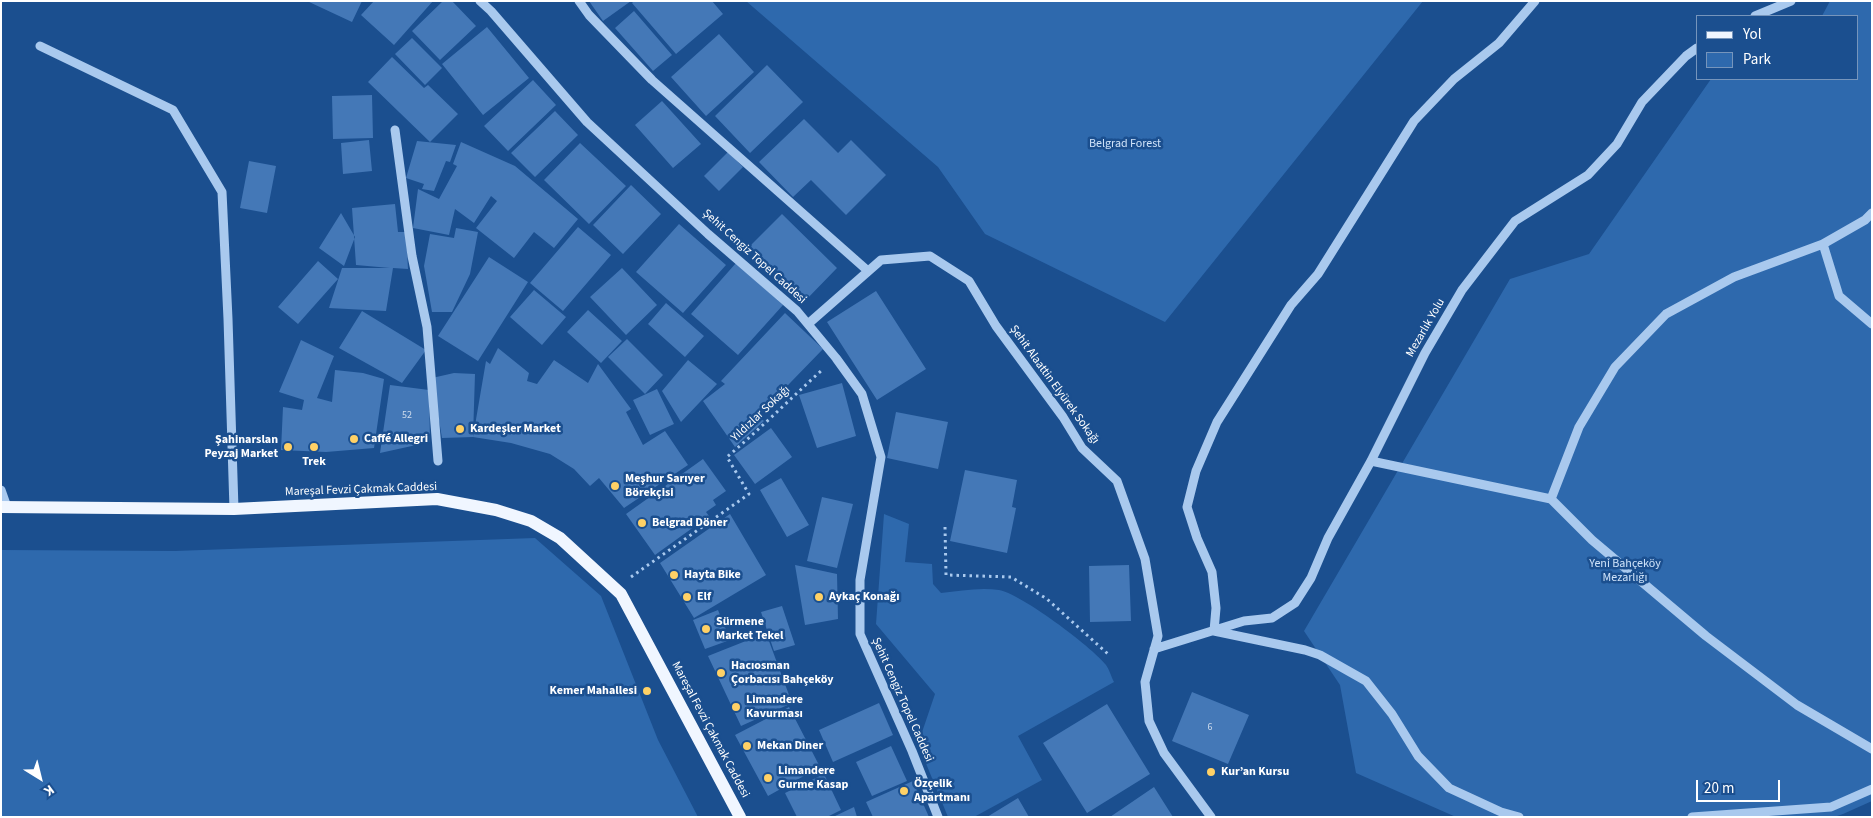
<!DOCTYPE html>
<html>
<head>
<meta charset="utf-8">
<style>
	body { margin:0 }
	#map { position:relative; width:1873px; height:818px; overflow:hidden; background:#1b4f8f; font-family:"Source Sans 3",sans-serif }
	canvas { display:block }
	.frame { position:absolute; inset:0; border:2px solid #fff; pointer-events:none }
	.legend { position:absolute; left:1696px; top:15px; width:162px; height:65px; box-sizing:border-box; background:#1b4f8f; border:1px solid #7695bc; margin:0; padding:6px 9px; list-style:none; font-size:15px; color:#fff }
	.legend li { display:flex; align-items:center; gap:10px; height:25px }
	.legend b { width:25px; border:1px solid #7695bc }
	.north { position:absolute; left:15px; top:753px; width:50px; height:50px; -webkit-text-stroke:4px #1b4f8f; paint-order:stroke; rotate:144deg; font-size:14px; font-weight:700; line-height:20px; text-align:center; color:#fff }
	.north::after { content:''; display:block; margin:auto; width:18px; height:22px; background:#fff; clip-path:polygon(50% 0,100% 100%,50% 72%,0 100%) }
	.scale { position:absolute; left:1696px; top:780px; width:84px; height:22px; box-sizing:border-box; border:2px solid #fff; border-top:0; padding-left:6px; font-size:15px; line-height:18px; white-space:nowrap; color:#fff; -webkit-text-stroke:4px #1b4f8f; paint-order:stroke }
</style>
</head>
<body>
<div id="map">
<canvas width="1873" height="818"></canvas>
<div class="frame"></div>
<ul class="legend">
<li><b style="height:6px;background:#f0f6ff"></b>Yol</li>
<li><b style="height:14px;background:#2e69ad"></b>Park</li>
</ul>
<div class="north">K</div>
<div class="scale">20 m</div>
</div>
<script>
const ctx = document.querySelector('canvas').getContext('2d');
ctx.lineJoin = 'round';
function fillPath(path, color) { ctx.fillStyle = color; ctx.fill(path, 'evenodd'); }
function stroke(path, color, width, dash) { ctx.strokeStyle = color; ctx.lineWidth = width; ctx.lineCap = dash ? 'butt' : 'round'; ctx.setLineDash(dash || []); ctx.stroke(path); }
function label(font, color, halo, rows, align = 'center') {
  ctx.font = font + ' "Source Sans 3",sans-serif'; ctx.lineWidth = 5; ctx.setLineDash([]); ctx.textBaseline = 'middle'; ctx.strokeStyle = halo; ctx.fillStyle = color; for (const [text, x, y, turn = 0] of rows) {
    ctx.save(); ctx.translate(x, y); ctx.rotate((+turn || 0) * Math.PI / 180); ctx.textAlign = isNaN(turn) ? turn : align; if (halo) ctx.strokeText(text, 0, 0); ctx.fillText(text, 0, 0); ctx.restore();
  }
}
fillPath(new Path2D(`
	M746,1H1423L1165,322L985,234L938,167Z
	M1830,1H1872V801L1843,814L1834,817H1456L1356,773L1340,685L1304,631L1510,279L1589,254L1711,79H1857V16H1822Z
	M884,514L909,524L905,562L932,564L933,584L941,593C960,591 980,587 999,590C1021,594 1091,646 1106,665C1109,669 1111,676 1114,682L1018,736L1042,780L974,817H948L918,744L935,694L876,624Z
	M535,538L601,596L658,740L698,817H1V550L175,551Z`), '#2e69ad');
fillPath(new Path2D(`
	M307,1H362L352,22Z
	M374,1H433L394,45L361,15Z
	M443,1H452L476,26L440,60L412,31Z
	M589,1H631L603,21Z
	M634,1H712L723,14L676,54L632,3Z
	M634,11L672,55L653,71L615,28Z
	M487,27L529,78L483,115L442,64Z
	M719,34L754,72L706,116L671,77Z
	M412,38L442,68L425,85L395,54Z
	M392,57L424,88L428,85L458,114L430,142L368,82Z
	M767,65L803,102L750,153L715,116Z
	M533,80L556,105L508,151L484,126Z
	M372,95L373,138L333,139L332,96Z
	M662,101L701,144L673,168L635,125Z
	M555,111L578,135L535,177L511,153Z
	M804,119L838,153L851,140L886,175L846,215L811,180L793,197L759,162Z
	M369,140L372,171L343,174L341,143Z
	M417,141L456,145L450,162L446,161L434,191L422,189L424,184L406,178Z
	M461,142L515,166L578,219L554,248L534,232L514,258L476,228L497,201L491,196L474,223L455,209L449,235L413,228L418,189L439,199L457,166L453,164Z
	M580,143L626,186L589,224L544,180Z
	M728,152L743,167L719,191L704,176Z
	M249,161L276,166L267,213L240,208Z
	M631,185L661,214L623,254L593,225Z
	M395,204L398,232H406L408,269L393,268L386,311L329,308L342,268H390L356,265L352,208Z
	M341,213L355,237L344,266L319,248Z
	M782,214L837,268L804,302L748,248Z
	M679,224L726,265L683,313L636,272Z
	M578,227L611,255L563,311L530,283Z
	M456,228L478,232L470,274L452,312H432L424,266L430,234L454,238Z
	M489,257L528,282L478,361L438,336Z
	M318,261L338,279L298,324L278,307Z
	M736,263L783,305L738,355L691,314Z
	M622,268L657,305L626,335L590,297Z
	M534,290L566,317L542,345L510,317Z
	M876,291L926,369L877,400L827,322Z
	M666,303L704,336L685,357L648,324Z
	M588,310L622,341L601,363L567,332Z
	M362,311L426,350L402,383L339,348Z
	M785,313L823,349L758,416L764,421L735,447L703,401L725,384L721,381Z
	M627,339L663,375L645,394L608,357Z
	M301,340L334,356L317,398L332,402L335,370L363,373L384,379L374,448L326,452L281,450L283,407L302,410L304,400L279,392Z
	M498,348L529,373L527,381L537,384L554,360L588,383L598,364L631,409L626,412L643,445L665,431L688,465L624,508L599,478L590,486L574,469L550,454L511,443L473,437L442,438L432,378L454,373L475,374L473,437L486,361L490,364Z
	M688,360L717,384L681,422L662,391Z
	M842,383L856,436L817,448L799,395Z
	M390,385L429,390L430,442L380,453Z
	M657,389L674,424L650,435L633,400Z
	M896,412L948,422L938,469L887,458Z
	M771,428L792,457L755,484L734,455Z
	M703,459L726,491L713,500L716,505L706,512L709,516L655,555L626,514Z
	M965,470L1017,480L1012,507L1016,508L1007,553L950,541Z
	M781,478L809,525L787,537L760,490Z
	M822,497L853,504L837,568L807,561Z
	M730,514L766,575L694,618L660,563Z
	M795,565L837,574L838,619L805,625Z
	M1129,565L1131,621L1090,622L1089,566Z
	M782,606L795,645L774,651L761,612Z
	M718,610L730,640L705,649L693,620Z
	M766,633L792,703L741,726L708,656Z
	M1192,692L1249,715L1228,764L1172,741Z
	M879,703L893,735L833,762L819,730Z
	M1107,704L1150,774L1087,813L1043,743Z
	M789,707L820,767L768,796L735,735Z
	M891,746L907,781L872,796L856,762Z
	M824,774L841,810L827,817H797L785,793Z
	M913,781L929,817H873L866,802Z
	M1154,787L1173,817H1110Z
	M1018,798L1029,817H987Z
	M854,807L857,817H833Z`), '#4478b7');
stroke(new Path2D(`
	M945,527L946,575L1011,577L1047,599L1108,654
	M631,577L749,494L727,457C760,429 790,399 822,370`), '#a9c9ee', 3, [2.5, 4]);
stroke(new Path2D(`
	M480,1L491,11L587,122L708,234L797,311L836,358L862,394L881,457L860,580V634L912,751L938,817
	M579,1L589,15L652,80L868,271
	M1755,16L1791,1
	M40,46L173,110L222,192L228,319L234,509
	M395,130L412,256L427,327L438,461
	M1823,244L1839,296L1872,324
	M808,324L881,260L930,256L969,281L996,326L1063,417L1082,448L1117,481L1145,559L1158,636L1145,682L1149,721L1164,753L1211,817
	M1371,461L1551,499L1579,427L1615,367L1666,314L1734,277L1823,244L1865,220L1872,213
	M1,490L7,507
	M1551,499L1592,540L1706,636L1797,705L1872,749
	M1214,631L1216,608L1212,572L1197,538L1187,507L1196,471L1217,422L1291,305L1318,274L1414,121L1454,79L1499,43L1535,1
	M1214,631L1305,650L1320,655L1366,681L1392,714L1418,756L1449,788L1501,812L1519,817
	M1154,649L1244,621L1272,618L1295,603L1311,578L1328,538L1371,461L1425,353L1462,290L1515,221L1588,175L1617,144L1642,102L1686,56L1697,48
	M1692,817L1831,807L1872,789`), '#a9c9ee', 9);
stroke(new Path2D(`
	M1,507L234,509L437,499L496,510L531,521L560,538L621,594L740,817`), '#f0f6ff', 12);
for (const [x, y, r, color] of [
	[460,429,5,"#ffd166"],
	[354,439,5,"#ffd166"],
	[288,447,5,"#ffd166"],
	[314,447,5,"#ffd166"],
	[615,486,5,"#ffd166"],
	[642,523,5,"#ffd166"],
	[674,575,5,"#ffd166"],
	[687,597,5,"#ffd166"],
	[819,597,5,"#ffd166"],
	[706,629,5,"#ffd166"],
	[721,673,5,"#ffd166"],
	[647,691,5,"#ffd166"],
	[736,707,5,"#ffd166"],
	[747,746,5,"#ffd166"],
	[1211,772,5,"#ffd166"],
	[768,778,5,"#ffd166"],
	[904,791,5,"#ffd166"]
]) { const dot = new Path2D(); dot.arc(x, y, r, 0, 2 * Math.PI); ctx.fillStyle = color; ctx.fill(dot); stroke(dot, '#1b4f8f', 2); }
label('10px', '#d0dded', null, [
	["52",407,416],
	["6",1210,728]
]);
label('12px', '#cfe3fa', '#1b4f8f', [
	["Belgrad Forest",1125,144],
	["Yeni Bahçeköy",1625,564],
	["Mezarlığı",1625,578]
]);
label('12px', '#fff', '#1b4f8f', [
	["Şehit Cengiz Topel Caddesi",754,257,42],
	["Mezarlık Yolu",1426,328,-60],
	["Şehit Alaattin Elyürek Sokağı",1054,385,54],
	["Yıldızlar Sokağı",761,414,-43],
	["Mareşal Fevzi Çakmak Caddesi",361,490,-2],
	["Şehit Cengiz Topel Caddesi",902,700,66],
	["Mareşal Fevzi Çakmak Caddesi",710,730,62]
]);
label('bold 12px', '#fff', '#1b4f8f', [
	["Kardeşler Market",470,429],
	["Caffé Allegri",364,439],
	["Şahinarslan",278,440,"right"],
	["Peyzaj Market",278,454,"right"],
	["Trek",314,462,"center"],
	["Meşhur Sarıyer",625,479],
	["Börekçisi",625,493],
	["Belgrad Döner",652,523],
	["Hayta Bike",684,575],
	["Elf",697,597],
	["Aykaç Konağı",829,597],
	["Sürmene",716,622],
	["Market Tekel",716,636],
	["Hacıosman",731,666],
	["Çorbacısı Bahçeköy",731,680],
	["Kemer Mahallesi",637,691,"right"],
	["Limandere",746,700],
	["Kavurması",746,714],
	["Mekan Diner",757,746],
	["Limandere",778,771],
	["Gurme Kasap",778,785],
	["Kur’an Kursu",1221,772],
	["Özçelik",914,784],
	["Apartmanı",914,798]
], 'left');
</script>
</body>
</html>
